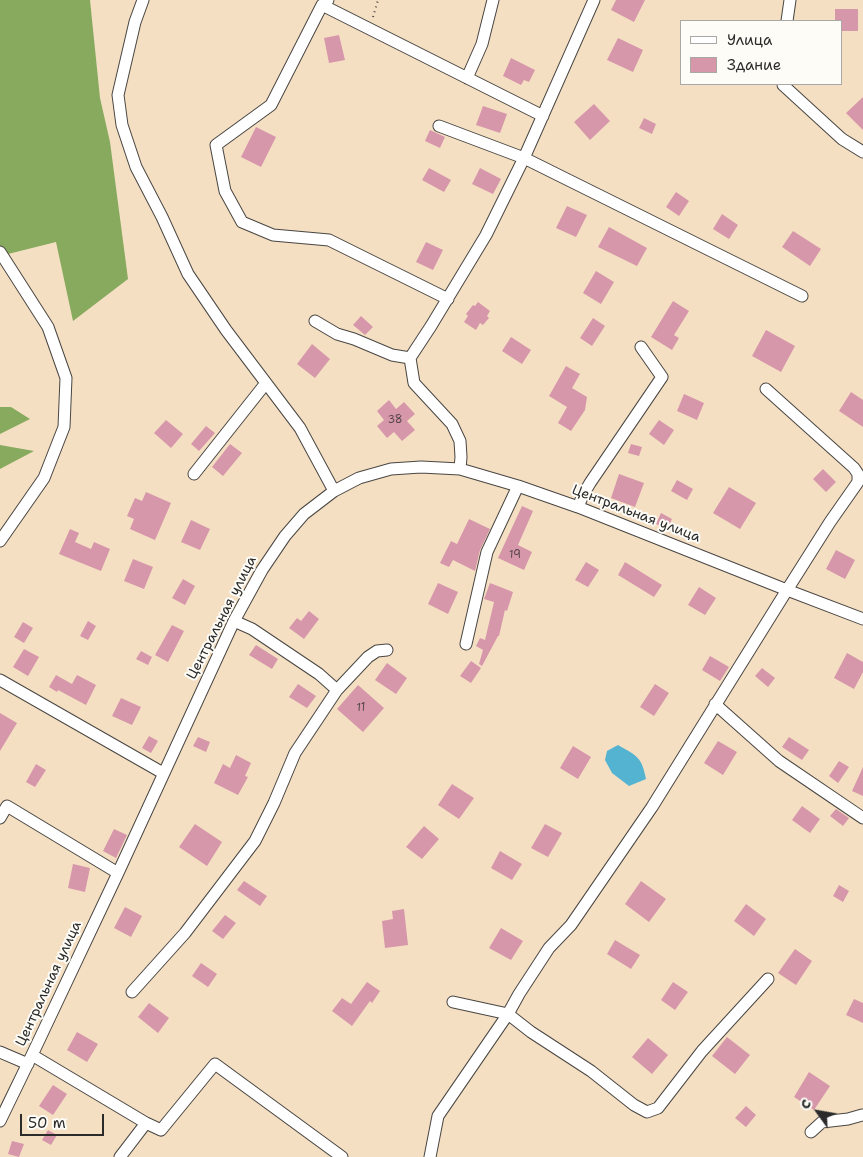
<!DOCTYPE html>
<html>
<head>
<meta charset="utf-8">
<style>
	body { margin:0 }
	#map { position:relative; width:863px; height:1157px; overflow:hidden; background:#f4dfc3; font-family:"Shantell Sans",sans-serif }
	canvas { display:block }
	.legend { position:absolute; left:680px; top:20px; width:162px; height:65px; box-sizing:border-box; background:#fdfcf7; border:1px solid #a9a8a5; margin:0; padding:6px 9px; list-style:none; font-size:15px; color:#2b2b2b }
	.legend li { display:flex; align-items:center; gap:10px; height:25px }
	.legend b { width:25px; border:1px solid #a9a8a5 }
	.north { position:absolute; left:793px; top:1087px; width:50px; height:50px; -webkit-text-stroke:4px #fdfcf7; paint-order:stroke; rotate:302deg; font-size:14px; font-weight:700; line-height:20px; text-align:center; color:#2b2b2b }
	.north::after { content:''; display:block; margin:auto; width:18px; height:22px; background:#2b2b2b; clip-path:polygon(50% 0,100% 100%,50% 72%,0 100%) }
	.scale { position:absolute; left:20px; top:1114px; width:84px; height:22px; box-sizing:border-box; border:2px solid #2b2b2b; border-top:0; padding-left:6px; font-size:15px; line-height:18px; white-space:nowrap; color:#2b2b2b; -webkit-text-stroke:4px #fdfcf7; paint-order:stroke }
</style>
</head>
<body>
<div id="map">
<canvas width="863" height="1157"></canvas>
<ul class="legend">
<li><b style="height:6px;background:#fff"></b>Улица</li>
<li><b style="height:14px;background:#d797aa"></b>Здание</li>
</ul>
<div class="north">С</div>
<div class="scale">50 m</div>
</div>
<script>
const ctx = document.querySelector('canvas').getContext('2d');
ctx.lineJoin = 'round';
function fillPath(path, color) { ctx.fillStyle = color; ctx.fill(path, 'evenodd'); }
function stroke(path, color, width, dash) { ctx.strokeStyle = color; ctx.lineWidth = width; ctx.lineCap = dash ? 'butt' : 'round'; ctx.setLineDash(dash || []); ctx.stroke(path); }
function label(font, color, halo, rows, align = 'center') {
  ctx.font = font + ' "Shantell Sans",sans-serif'; ctx.lineWidth = 4; ctx.setLineDash([]); ctx.textBaseline = 'middle'; ctx.strokeStyle = halo; ctx.fillStyle = color; for (const [text, x, y, turn = 0] of rows) {
    ctx.save(); ctx.translate(x, y); ctx.rotate((+turn || 0) * Math.PI / 180); ctx.textAlign = isNaN(turn) ? turn : align; if (halo) ctx.strokeText(text, 0, 0); ctx.fillText(text, 0, 0); ctx.restore();
  }
}
fillPath(new Path2D(`
	M0,0H90L100,98L110,142L128,279L73,321L56,242L0,256Z
	M0,407H11L30,419L0,434Z
	M0,445L34,451L0,469Z`), '#87aa5e');
fillPath(new Path2D(`
	M618,745C637,756 642,757 646,779L629,786L612,773L605,760L607,751Z`), '#53b3d1');
fillPath(new Path2D(`
	M616,0H645L634,22L611,10Z
	M835,9H858V31H842V21H835Z
	M339,35L345,60L329,63L324,38Z
	M618,38L643,50L633,72L607,60Z
	M511,58L535,70L529,82L524,80L521,85L503,76Z
	M863,97V130L846,113Z
	M594,104L610,121L590,140L574,122Z
	M483,106L507,114L500,133L476,125Z
	M644,118L656,124L652,134L639,128Z
	M256,127L276,137L261,167L241,157Z
	M430,130L445,137L440,148L425,141Z
	M429,168L451,180L444,192L422,180Z
	M480,168L501,179L493,194L472,184Z
	M676,192L689,201L679,216L666,207Z
	M567,206L587,215L576,237L556,228Z
	M722,214L738,225L729,239L713,229Z
	M609,227L647,248L637,266L598,247Z
	M793,231L821,249L810,266L782,247Z
	M426,242L443,250L433,270L416,262Z
	M596,271L614,282L601,304L583,293Z
	M673,301L689,311L674,335L679,338L672,350L651,337Z
	M478,302L490,311L487,316L489,318L483,325L480,323L476,330L464,322L468,316L466,314L473,305L475,306Z
	M361,316L373,327L365,335L353,325Z
	M593,318L605,326L592,346L580,338Z
	M766,330L795,346L781,372L752,356Z
	M511,337L531,350L522,364L502,351Z
	M312,344L330,359L315,378L297,364Z
	M566,366L580,374L572,388L587,397L585,410L571,431L558,423L567,407L549,396Z
	M851,392L863,400V427L839,411Z
	M684,394L704,403L697,420L677,411Z
	M389,400L396,409L404,402L415,414L407,421L415,430L402,441L394,432L387,438L377,426L384,420L377,411Z
	M166,420L183,434L171,448L154,433Z
	M659,420L674,430L664,445L649,434Z
	M206,426L215,433L199,451L191,444Z
	M230,444L242,453L223,476L212,467Z
	M631,444L642,447L639,456L628,453Z
	M823,469L836,482L826,492L813,479Z
	M619,474L644,483L635,507L611,498Z
	M677,480L693,489L687,500L671,491Z
	M729,487L756,503L740,529L713,513Z
	M146,492L171,503L155,540L130,529L134,519L127,516L135,498L142,501Z
	M522,506L533,511L518,545L532,552L524,570L498,558Z
	M661,513L672,519L667,529L656,524Z
	M469,519L490,529L480,550L475,571L453,560L449,567L440,563L451,541L457,544Z
	M191,520L210,529L200,550L181,542Z
	M70,529L79,533L75,542L91,549L94,542L110,549L101,571L59,554Z
	M836,550L855,560L845,579L826,569Z
	M133,559L153,567L144,589L124,581Z
	M586,562L599,570L588,587L575,580Z
	M625,562L662,585L654,597L618,575Z
	M183,579L195,586L185,605L172,598Z
	M438,583L458,592L448,614L428,604Z
	M490,583L513,592L507,611L505,610L499,636H498L482,666L479,664L483,650L476,646L480,638L485,640L494,602L484,599Z
	M699,587L716,598L705,615L688,605Z
	M309,611L319,619L304,639L289,628L297,618L301,621Z
	M88,621L96,626L88,640L80,636Z
	M23,622L33,628L24,643L14,637Z
	M172,625L184,631L168,662L155,655Z
	M256,645L278,659L272,669L249,655Z
	M24,649L39,657L28,676L13,667Z
	M141,651L152,657L148,665L136,659Z
	M847,653L863,662V672L854,689L834,678Z
	M710,656L729,667L720,681L702,670Z
	M471,661L481,668L471,683L460,676Z
	M387,663L407,678L396,694L375,680Z
	M762,668L775,678L768,687L755,676Z
	M56,675L72,684L77,675L96,685L86,705L58,690L57,692L49,687Z
	M298,684L316,696L307,708L289,697Z
	M655,684L669,693L654,716L640,707Z
	M358,685L384,708L363,732L337,709Z
	M121,698L141,707L132,725L112,716Z
	M0,713L17,723L0,751Z
	M149,736L158,741L151,753L142,748Z
	M198,737L210,742L206,752L193,746Z
	M789,737L809,750L802,760L782,747Z
	M718,741L737,752L723,775L704,763Z
	M573,746L591,757L578,779L560,768Z
	M236,755L251,763L245,776L248,777L238,795L214,783L223,764L230,768Z
	M839,761L849,767L838,783L829,776Z
	M36,764L46,770L35,787L26,782Z
	M863,767V796L852,791Z
	M452,784L474,798L459,819L438,805Z
	M802,806L820,819L810,833L792,820Z
	M836,809L849,818L843,826L830,816Z
	M195,824L222,842L207,866L179,847Z
	M545,824L562,833L548,857L531,848Z
	M424,826L439,839L422,859L406,847Z
	M114,829L127,835L116,858L103,851Z
	M500,851L522,864L512,880L491,868Z
	M73,864L90,868L85,892L68,888Z
	M244,881L267,896L260,906L237,890Z
	M641,881L666,899L649,922L625,904Z
	M839,885L849,891L843,902L833,896Z
	M746,904L766,919L754,936L734,921Z
	M125,907L142,916L131,937L114,928Z
	M404,909L408,945L385,948L382,921L393,919L392,911Z
	M225,915L236,923L223,939L212,931Z
	M501,928L523,941L511,960L489,948Z
	M615,940L640,955L631,969L607,954Z
	M795,949L812,961L796,985L778,973Z
	M201,963L217,974L208,987L192,976Z
	M367,982L380,991L372,1003L370,1001L352,1026L332,1011L342,998L351,1004Z
	M673,982L688,992L675,1010L661,1000Z
	M854,999L863,1003V1023L846,1015Z
	M149,1003L169,1018L158,1033L138,1017Z
	M77,1032L98,1044L87,1062L67,1050Z
	M727,1037L750,1055L735,1074L712,1056Z
	M648,1038L668,1055L652,1074L632,1057Z
	M809,1072L830,1086L814,1110L794,1097Z
	M53,1085L67,1094L53,1115L39,1106Z
	M746,1106L756,1115L746,1127L735,1118Z
	M48,1130L57,1135L51,1145L42,1140Z
	M12,1141L24,1144L19,1157L8,1154Z`), '#d797aa');
const minor = new Path2D(`
	M143,0L135,22L118,95L122,125L136,167L162,217L188,274L226,330L300,428L334,491
	M328,0L322,5L271,105L216,145L225,191L242,222L273,235L329,240L448,299
	M322,5L543,116
	M787,21L790,0
	M467,78L482,44L493,0
	M783,84V85L842,139L863,152
	M439,126L524,158L802,296
	M0,252L48,327L66,378L64,427L44,478L0,541
	M315,321L337,334L354,339L392,355L410,358
	M460,469L461,457L460,441L452,424L414,383L410,358L431,326L486,235L524,158L594,0
	M194,474L266,383
	M578,507L583,495L590,483L662,377L641,347
	M466,644L487,552L518,486
	M0,680L163,773
	M337,690L368,657L377,651L387,650
	M715,704L779,761L863,818
	M0,818L7,806L118,873
	M132,992L185,933L255,841L274,803L295,753L337,690L319,674L252,629L234,621
	M453,1002L508,1014L531,1032L591,1071L634,1105L647,1112L658,1108L702,1051L768,979
	M0,1052L28,1064
	M32,1055L146,1123
	M0,1121L32,1055L118,873L234,621L262,570L285,536L304,514L334,491L359,478L391,469L421,467L460,469L518,486L578,507L787,590L863,619
	M811,1132L822,1122L848,1119L862,1115
	M120,1157L146,1123L161,1130L215,1064L342,1157
	M430,1157L438,1116L508,1014L519,994L549,948L571,925L652,807L787,590L830,522L858,482V474L854,468L766,389`);
stroke(minor, '#494642', 13);
stroke(new Path2D(`
	M373,17L378,0`), '#494642', 2, [1, 4]);
stroke(minor, '#fff', 11);
label('11px', '#56464b', null, [
	["38",395,420],
	["19",515,555],
	["11",361,708]
]);
label('14px', '#2b2b2b', '#fdfcf7', [
	["Центральная улица",636,514,21],
	["Центральная улица",222,618,-63],
	["Центральная улица",49,984,-65]
]);
</script>
</body>
</html>
